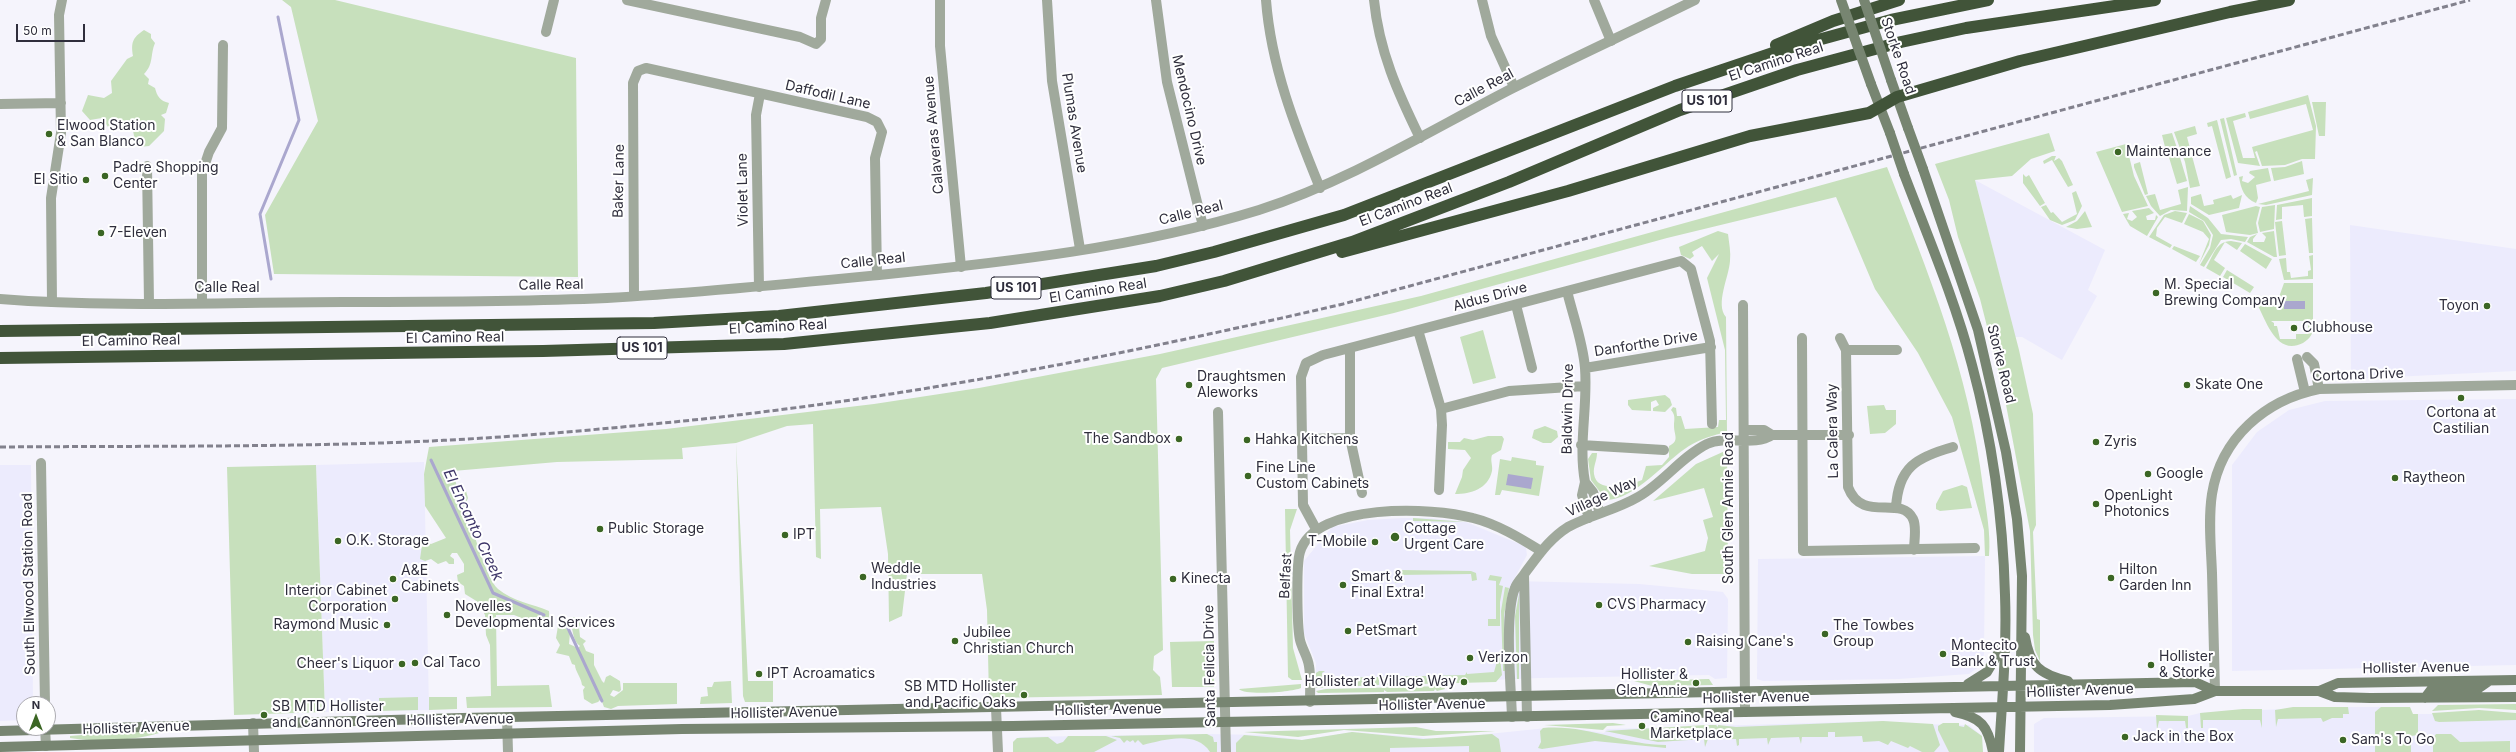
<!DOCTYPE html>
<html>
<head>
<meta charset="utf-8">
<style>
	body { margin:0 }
	#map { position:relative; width:2516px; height:752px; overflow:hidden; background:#f5f4fc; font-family:Inter,sans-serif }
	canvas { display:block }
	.north { position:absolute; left:16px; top:696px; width:40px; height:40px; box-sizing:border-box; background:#fff; border:1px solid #acabb1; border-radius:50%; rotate:0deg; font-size:11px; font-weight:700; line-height:16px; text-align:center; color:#2f2e3c }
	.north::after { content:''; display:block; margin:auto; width:14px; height:18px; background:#3b6624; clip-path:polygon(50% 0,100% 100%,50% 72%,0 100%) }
	.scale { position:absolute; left:16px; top:24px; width:69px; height:18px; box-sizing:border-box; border:2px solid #2f2e3c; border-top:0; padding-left:5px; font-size:12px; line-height:14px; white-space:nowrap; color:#2f2e3c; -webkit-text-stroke:3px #fff; paint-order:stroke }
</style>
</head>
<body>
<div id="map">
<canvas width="2516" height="752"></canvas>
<div class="north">N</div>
<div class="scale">50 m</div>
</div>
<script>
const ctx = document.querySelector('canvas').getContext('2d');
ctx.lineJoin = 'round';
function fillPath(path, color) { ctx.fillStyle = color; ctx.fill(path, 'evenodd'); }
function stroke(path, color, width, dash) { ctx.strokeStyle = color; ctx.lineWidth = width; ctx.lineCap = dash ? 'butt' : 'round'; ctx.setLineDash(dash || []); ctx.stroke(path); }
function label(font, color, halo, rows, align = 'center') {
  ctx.font = font + ' Inter,sans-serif'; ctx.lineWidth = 4; ctx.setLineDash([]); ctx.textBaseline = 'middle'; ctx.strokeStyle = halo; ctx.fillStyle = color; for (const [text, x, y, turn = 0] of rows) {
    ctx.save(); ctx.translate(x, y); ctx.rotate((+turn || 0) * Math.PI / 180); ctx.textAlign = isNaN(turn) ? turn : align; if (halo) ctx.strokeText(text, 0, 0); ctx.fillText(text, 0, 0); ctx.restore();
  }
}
fillPath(new Path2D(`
	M1975,180L2105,250L2088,290L2097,296L2062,360L2022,337H2009L2007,306Z
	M2350,225L2516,249V371L2351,379Z
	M2516,399V665L2232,671V465L2257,432L2289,410L2325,401Z
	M424,462L429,710L325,712L316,465Z
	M0,465H31L33,704H24V720L0,721Z
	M1402,518H1429L1466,522L1522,545L1526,548L1527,555L1513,581L1639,584L1723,592L1728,599L1727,678L1715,679L1709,675L1538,678L1316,688V663L1304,633V561L1332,527L1368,520Z
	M1985,556L1984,654L1981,665L1969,674L1899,679L1763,681L1757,679L1758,559Z
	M2324,707H2410L2411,714H2516V752H2034V724L2044,718L2188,716L2200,713Z
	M1883,721L1912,724L1969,725L1982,736L1983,752H1013V742L1020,737L1207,734L1265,735L1302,740L1352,732L1439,739L1547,728L1578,729L1604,733L1607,729Z`), '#ecebfd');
fillPath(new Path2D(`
	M282,0H335L576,58L578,277L274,274L265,215L318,121L291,7Z
	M144,30L151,34V38L155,43C150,55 154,64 144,74L149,79L148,84L155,88C157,96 160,101 169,103L166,113L161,115L165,119L164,131L149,146L139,147V142L135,141L131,120L123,125L108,127L102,118L90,120L82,111L88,95L104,98L112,93L111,81L127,59L133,56C131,43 132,38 144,30Z
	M2308,95L2316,126L2315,159H2302L2285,165L2262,166L2257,151L2255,152L2260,166L2238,163L2226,118L2245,113L2246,117L2233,121L2243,158H2255L2252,147L2313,130L2306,104L2250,119L2248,112Z
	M2312,102H2326L2325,136H2319Z
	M2224,118L2237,175L2234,176L2220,119Z
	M2217,120L2231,177L2226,179L2212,126L2208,127L2207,123Z
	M2195,126L2197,134L2187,137L2200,186L2190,188L2185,162L2174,132Z
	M2049,133L2055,151L2031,159L2012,176L1975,180L2019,350L2033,414L2036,525L2033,532L2037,619L2040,620V661L2035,650L2033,635L2030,531L2003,389L1980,299L1958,237L1949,200L1935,164Z
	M2172,133L2177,148L2166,151L2162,135Z
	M2126,144L2134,176L2148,206L2122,212L2096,152Z
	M2178,151L2187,181L2177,184L2168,154Z
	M2052,156H2056L2054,161L2059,158L2062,161L2073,185L2068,187L2052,160L2044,164L2043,161Z
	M2302,161L2304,174L2274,181L2271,168L2285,167Z
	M2140,162L2148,194L2145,195L2134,167V164Z
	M1887,167C1929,275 1969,371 1983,487C1986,509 1991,533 1989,556H1985L1984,530L1952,417L1918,353L1875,289L1836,197L1667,238L1394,313L1162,368L1156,379L1163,650L1154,656L1153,670L1160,677L1162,695L989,698L987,610L982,574H907L902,616L889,622L888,554L881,507L820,509L821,559L816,557L813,424L787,426L736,443L748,681H773V702H745L743,696L736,443L682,448L683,459L557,462L453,471L457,487L466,491L468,498L465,505C471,523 486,579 498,589C512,601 533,604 549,611L550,629L514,615H496L497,686L549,685L552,707L467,708L466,697L491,696L490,645L486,635L485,615L478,602L465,594L464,586L458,582L457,575L464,572V564L457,553H452L450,556L454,559V564H449L446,561L438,564L431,559L425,561L420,559L422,545L426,542L431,544L446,538L425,506L424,474L429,447L666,429L874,404L979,388L1160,354L1421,296Z
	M2268,168L2271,181L2256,185L2258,198L2256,203C2244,198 2241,189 2239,177L2243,176L2242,181L2248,183L2255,177L2249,173L2250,171Z
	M2023,174L2026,177L2029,175L2045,203L2040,206L2023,183Z
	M2313,178L2312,195L2266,205L2258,204L2309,191L2306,180Z
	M2188,187L2187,211L2171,210L2160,216L2151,206L2146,196L2155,194L2160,210L2181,204L2178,190Z
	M2076,191L2082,206L2075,220L2062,225L2050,220L2041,207L2046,205L2051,213L2053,212L2062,222L2077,214L2072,193Z
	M2201,194L2204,206L2214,204L2213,200L2231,195L2233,199L2242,195L2239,208L2209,215L2191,204V197Z
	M2312,198V216L2304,217L2303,205L2282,207V219L2276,220L2277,205Z
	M2275,205L2274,229L2260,232L2258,223L2262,207Z
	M2190,206L2208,218L2221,234L2248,237L2245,242L2231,239L2221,240L2204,267L2200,265L2210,248L2213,235L2204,221L2189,212Z
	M2256,206L2260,207L2256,223L2258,233L2250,235L2226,232L2222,215Z
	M2149,208L2154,213L2146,216L2147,220H2155L2156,215L2158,217L2147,236L2130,226L2123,214L2129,213L2127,219L2132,221L2137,217L2132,211Z
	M2085,211L2092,227L2077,229L2066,227L2077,221Z
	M2175,211L2187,213L2182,223L2165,217L2157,228L2156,236L2172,245L2170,248L2149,237L2164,215Z
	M2189,214L2203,221L2211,235L2209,245L2199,264L2209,239L2203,232L2184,224Z
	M2312,218L2313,253H2309L2305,219Z
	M2282,221L2286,255L2279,256L2275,222Z
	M1718,231L1728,234C1729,243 1731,252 1730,261C1729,277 1715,304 1726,317L1727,432C1713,435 1701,439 1689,446C1666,460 1635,500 1606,500L1591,480L1588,459L1592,453H1597C1597,461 1593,466 1594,474C1597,495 1631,484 1642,480L1646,466L1662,465L1669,457V446C1680,441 1674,435 1674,426C1674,419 1676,416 1671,410L1673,407L1676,408L1677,416H1681L1685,429L1718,427L1719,420H1726L1725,350L1707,278L1719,254L1712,261L1702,246L1692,252L1694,256L1690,259L1681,255L1679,247Z
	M2274,231L2277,257H2274L2247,242L2250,237L2257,234L2253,239V242H2264L2266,237L2262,233Z
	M2231,241L2242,243L2237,250L2225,242L2214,260L2225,268L2220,276L2206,268C2213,256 2216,241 2231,241Z
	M2245,244L2272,259L2266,269L2240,251Z
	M2174,246L2200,256L2196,262L2172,249Z
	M2313,255V279L2284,280L2279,259L2286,258L2287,272H2290L2291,278L2308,276V271L2311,270L2309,256Z
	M2227,270L2254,287L2250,293L2223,277Z
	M2284,283H2313V321H2271L2274,323V326H2277L2280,339H2296V334H2308V325H2314C2314,332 2310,339 2303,343C2277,356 2267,323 2258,306L2269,303L2277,296L2279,297Z
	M1483,330L1496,378L1473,384L1460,337Z
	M1665,395L1670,399L1672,405L1665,412L1653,411V408L1659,405L1656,400L1651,402V411L1632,410L1628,405V400Z
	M1884,405L1886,410H1896V424L1885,433L1870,434L1867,406Z
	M1545,426L1557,431L1558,437L1551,443H1543L1532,438L1534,430Z
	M1488,436H1502L1504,439L1501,450L1492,455C1490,460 1493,466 1492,471C1488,489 1471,494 1455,494L1462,477L1463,470L1471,458L1465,450L1448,449V442H1460L1464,438L1473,440Z
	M1725,451L1727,453L1728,569L1725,574H1692L1649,566L1705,551L1708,538L1703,520L1713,517L1704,488L1653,501L1696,464Z
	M1512,457L1536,461V465L1544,466L1539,496L1502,490L1500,495H1495L1500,459L1511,461Z
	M316,465L325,712L234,715L227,467Z
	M1962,485L1967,487L1972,508L1940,511L1936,509V504L1943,491Z
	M1285,509H1297L1290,530L1293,648L1302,680H1292L1288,677Z
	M1413,518L1467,522L1413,521Z
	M1400,570L1471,571L1476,573L1477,580L1472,581L1471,574L1398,575V583H1395L1394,575Z
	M1490,575L1502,577L1499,585L1503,586L1500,602V626H1488V619H1496V581L1488,580Z
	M1505,587L1509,588L1504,615L1505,671H1503L1501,611Z
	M1519,594V679H1517L1515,616Z
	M574,617L582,622L579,627L580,637L586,641L583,644L586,651L594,654V665L602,681L604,683L606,677L610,675L620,681L621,690L619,692L613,690L610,695L614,697L623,690V683H677V704L618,706L611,709L604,707L601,699L598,702L592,704L584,699L583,690L585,687L582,685C581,677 575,671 575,665L572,664L569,656L556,653L560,645L556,638L559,620L570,633L569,644L578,648L580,646C572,641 574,629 569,621Z
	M1214,641V687H1172L1170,642Z
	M1498,658H1500L1502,675L1496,682L1381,685V677L1465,675L1467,672V674L1494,672Z
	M1319,671H1325L1322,673V678L1379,677V685L1316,688V673Z
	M1709,679L1713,685L1652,686L1634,681Z
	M731,681L732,703L700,704L701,697L708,696L707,687H712L714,682Z
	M1301,684V688C1292,692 1245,696 1239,689Z
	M1443,686L1445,689L1437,691L1435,689L1434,691L1387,692L1384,690V692L1318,693L1316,691L1326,689Z
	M418,697V710L379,711V698Z
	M429,697H457V709L429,710Z
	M2516,704V710L2479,708L2432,711L2438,705Z
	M2293,707H2348L2349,714H2343V718H2332L2323,722L2321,718L2278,719L2276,727L2275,710Z
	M2381,707H2410L2413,714H2418V735L2411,736V752H2375V712Z
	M2243,709H2262V728L2260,720H2203V728H2201L2200,713Z
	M2479,710L2516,713V720L2439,722L2435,721L2432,713Z
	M2156,715L2188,716V728H2186L2185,721H2159L2157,730Z
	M1883,721L1933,724L1940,745L1934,752H1922L1910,746L1908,748L1891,741L1888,745L1879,741L1863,742L1862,736L1835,737V732H1828V737H1802L1801,744L1799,737L1771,738L1768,745L1767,738L1739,739V745L1737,746L1736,739H1708L1705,747L1704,739L1658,742L1605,731L1706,725H1716L1718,727V725L1736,727Z
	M1613,723L1626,725L1607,726L1603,730L1544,725Z
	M1943,723H1959V726L1964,727L1965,724L1982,736L1983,752H1949L1938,730V726Z
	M1416,727L1436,731H1495L1423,736L1344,730L1298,737L1244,732Z
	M1543,728C1586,724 1624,745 1666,745V748L1595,741L1542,749L1538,748L1541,742L1540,731Z
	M159,731V733C134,741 95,742 70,738V736L82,735Z
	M1352,732L1423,739L1492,734L1499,739L1501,752H1469V746L1390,748V752H1236V743L1244,735L1302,740Z
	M1207,734L1213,737L1214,742H1217V752H1210C1196,730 1164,740 1143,745L1138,740L1135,743L1133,740L1130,742L1127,740L1124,743L1120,738L1111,736Z
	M2436,734H2451L2460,742L2510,741V752H2433V738Z
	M1068,736H1106L1117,740L1094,752H1013V742L1017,738L1048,737L1057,744L1063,742Z`), '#c7e0bc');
fillPath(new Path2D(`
	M2284,301H2305V309H2284Z
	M1508,474L1533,478L1531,489L1506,485Z`), '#aaa7ce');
stroke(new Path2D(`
	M271,279L260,214L299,120L278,17
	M431,460L493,593L544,615
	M566,624L602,701`), '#aaa7ce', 3);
stroke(new Path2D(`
	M627,0L800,37L816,44L821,39V18L826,0
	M940,0V46L961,267
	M1047,0L1052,81L1080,249
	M1156,0L1167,82L1203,226
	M1266,0C1271,66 1295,127 1320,188
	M1374,0C1379,51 1398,93 1420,138
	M1482,0L1491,36L1514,87
	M1594,0L1611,41
	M546,32L554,0
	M0,104L61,103
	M147,166L149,303
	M759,287L756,115L760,94
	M1567,291C1573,316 1583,342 1585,368C1588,407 1578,444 1585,482
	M634,296L633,83L638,71L646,68L867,117L877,122L882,132L875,158L877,275
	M52,302L51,198L61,133L59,15L62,0
	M202,302V173L209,152L222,128L223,45
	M1516,305L1532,368
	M1743,305L1745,712
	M1418,330L1441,409L1442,425L1439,490
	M1802,338L1803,551L1975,548
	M1840,338L1846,350L1848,487C1862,524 1901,494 1913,519C1917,527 1914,541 1914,550
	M1350,348V438L1362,493
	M1846,350H1897
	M2307,357L2314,364L2319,389
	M2297,359L2305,392
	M1585,368L1711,347
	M1441,409L1509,391L1585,386
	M1218,412L1226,752
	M1772,435H1849
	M1303,439L1350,438
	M1581,445L1664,450
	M41,463L45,704
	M1896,508C1898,467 1917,457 1953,447
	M1589,518L1582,495L1585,482L1593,492L1600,513
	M1316,529L1303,505L1301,377L1306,363L1323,355L1681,261L1691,269L1710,341L1712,424
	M1524,575L1527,717
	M2215,691C2214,652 2213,612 2212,573C2211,547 2208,520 2212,494C2221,438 2265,400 2319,389L2516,385
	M1310,702C1310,690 1311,677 1309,666C1308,657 1302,649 1300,640C1297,626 1296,565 1300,552C1315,502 1433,507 1473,518C1497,524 1520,538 1541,551
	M1512,717C1511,686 1504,614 1515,588C1517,582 1522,578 1525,573C1538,556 1549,539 1568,527C1590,515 1616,510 1638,497C1663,483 1681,457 1707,444C1727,435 1754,447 1772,435L1764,430H1744
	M507,718L508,752
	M253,723L254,752
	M45,728L46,746`), '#a0a99c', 10);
stroke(new Path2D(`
	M0,299C114,308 229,302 343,302C431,302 519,302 607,298C698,293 788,284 879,275C1007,262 1136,248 1259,210C1349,181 1429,131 1513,88C1573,58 1634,30 1695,0
	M996,708L998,752`), '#a0a99c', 10);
stroke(new Path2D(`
	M1891,80L1908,128
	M1871,84L1890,133
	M1923,169L1978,330L2006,452L2017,519L2022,576L2020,752
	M1904,174C1928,237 1955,300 1972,365C1992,439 2003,518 2005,595C2007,647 2002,700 1999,752
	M2025,637C2030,666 2039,674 2068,681
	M1968,684L1987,672L2002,647
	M2319,691L2338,683L2516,680
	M2425,698L2431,690L2479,688L2489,681
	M1955,712C1981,717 1988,726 1993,752
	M0,731L462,718L2195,682L2215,691H2319L2335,697L2370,698L2516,697
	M0,747L682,729L1013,726L2110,705L2194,699L2215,691`), '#778571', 10);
stroke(new Path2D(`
	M1776,45L1833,21L1899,0
	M1342,252L1568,191L1750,136L1869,113L1897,97L2020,61L2230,12L2289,0
	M0,331L654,323L779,316L986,293L1156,266L1214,252L1344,215L1675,86L1785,49L1891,20L1988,0
	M0,358L543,351L784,344L990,323L1160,296L1224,281L1352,242L1509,182L1680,110L1797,70L1901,42L1966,28L2155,0`), '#415439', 12);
stroke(new Path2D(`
	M0,447C127,446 254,447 381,443C472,440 563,433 653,424C886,402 1115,357 1343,304L2470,0`), '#82818d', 3, [6, 3]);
stroke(new Path2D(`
	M1841,0L1871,84
	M1864,0L1891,80
	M1908,128L1923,169
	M1890,133L1904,174`), '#778571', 10);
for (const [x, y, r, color] of [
	[49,134,4,"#3b6624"],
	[2118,152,4,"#3b6624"],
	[105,176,4,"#3b6624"],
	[86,180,4,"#3b6624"],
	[101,233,4,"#3b6624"],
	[2156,293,4,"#3b6624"],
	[2487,306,4,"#3b6624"],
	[2294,328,4,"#3b6624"],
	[1189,385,4,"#3b6624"],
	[2187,385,4,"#3b6624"],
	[2461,398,4,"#3b6624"],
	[1179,439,4,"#3b6624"],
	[1247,440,4,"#3b6624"],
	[2096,442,4,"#3b6624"],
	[2148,474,4,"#3b6624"],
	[1248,476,4,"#3b6624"],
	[2395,478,4,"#3b6624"],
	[2096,504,4,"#3b6624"],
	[600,529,4,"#3b6624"],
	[785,535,4,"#3b6624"],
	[1395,537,5,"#3b6624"],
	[338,541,4,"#3b6624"],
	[1375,542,4,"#3b6624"],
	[863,577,4,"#3b6624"],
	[2111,578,4,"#3b6624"],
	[393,579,4,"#3b6624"],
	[1173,579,4,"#3b6624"],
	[1343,585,4,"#3b6624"],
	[395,599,4,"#3b6624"],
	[1599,605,4,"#3b6624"],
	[447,615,4,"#3b6624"],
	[387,625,4,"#3b6624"],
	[1348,631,4,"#3b6624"],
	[1825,634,4,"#3b6624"],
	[955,641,4,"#3b6624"],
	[1688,642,4,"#3b6624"],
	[1943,654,4,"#3b6624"],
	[1470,658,4,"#3b6624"],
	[415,663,4,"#3b6624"],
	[402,664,4,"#3b6624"],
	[2151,665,4,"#3b6624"],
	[759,674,4,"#3b6624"],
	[1464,682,4,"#3b6624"],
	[1696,683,4,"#3b6624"],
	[1024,695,4,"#3b6624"],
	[264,715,4,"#3b6624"],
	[1642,726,4,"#3b6624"],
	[2125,737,4,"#3b6624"],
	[2343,740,4,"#3b6624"]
]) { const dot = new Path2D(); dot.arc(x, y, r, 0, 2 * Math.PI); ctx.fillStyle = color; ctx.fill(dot); stroke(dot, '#fff', 1.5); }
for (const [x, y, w] of [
	[1707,101,50],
	[1016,288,50],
	[642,348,50]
]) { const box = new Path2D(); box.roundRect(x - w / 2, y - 11, w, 22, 3); ctx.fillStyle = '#fff'; ctx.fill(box); stroke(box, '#2f2e3c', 1); }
label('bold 13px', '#2f2e3c', null, [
	["US 101",1707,101],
	["US 101",1016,288],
	["US 101",642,348]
]);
label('14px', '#2f2e3c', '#fff', [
	["Storke Road",1898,56,71],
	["El Camino Real",1776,62,-18],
	["Calle Real",1484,88,-28],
	["Daffodil Lane",828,95,13],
	["Mendocino Drive",1189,110,77],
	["Plumas Avenue",1074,123,81],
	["Calaveras Avenue",934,135,-95],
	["Baker Lane",619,181,-89],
	["Violet Lane",743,190,-91],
	["El Camino Real",1406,205,-21],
	["Calle Real",1191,213,-14],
	["Calle Real",873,261,-6],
	["Calle Real",551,285,-1],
	["Calle Real",227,288],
	["El Camino Real",1098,291,-9],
	["Aldus Drive",1490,297,-15],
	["El Camino Real",778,327,-3],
	["El Camino Real",455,338,-1],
	["El Camino Real",131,341,-1],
	["Danforthe Drive",1646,344,-9],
	["Storke Road",2001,364,76],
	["Cortona Drive",2358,375,-2],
	["Baldwin Drive",1568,409,-89],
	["La Calera Way",1833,431,-91],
	["Village Way",1602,497,-25],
	["South Glen Annie Road",1729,508,-90],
	["Belfast",1286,576,-87],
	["South Ellwood Station Road",29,584,-91],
	["Santa Felicia Drive",1210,666,-91],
	["Hollister Avenue",2416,668,-1],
	["Hollister Avenue",2080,691,-2],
	["Hollister Avenue",1756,698,-1],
	["Hollister Avenue",1432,705,-1],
	["Hollister Avenue",1108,710,-1],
	["Hollister Avenue",784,713,-1],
	["Hollister Avenue",460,720,-1],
	["Hollister Avenue",136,728,-2]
]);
label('14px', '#2f2e3c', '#fff', [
	["Elwood Station",57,126],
	["& San Blanco",57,142],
	["Maintenance",2126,152],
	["Padre Shopping",113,168],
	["Center",113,184],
	["El Sitio",78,180,"right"],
	["7-Eleven",109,233],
	["M. Special",2164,285],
	["Brewing Company",2164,301],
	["Toyon",2479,306,"right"],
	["Clubhouse",2302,328],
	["Draughtsmen",1197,377],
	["Aleworks",1197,393],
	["Skate One",2195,385],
	["Cortona at",2461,413,"center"],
	["Castilian",2461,429,"center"],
	["The Sandbox",1171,439,"right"],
	["Hahka Kitchens",1255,440],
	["Zyris",2104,442],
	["Fine Line",1256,468],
	["Custom Cabinets",1256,484],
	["Google",2156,474],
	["Raytheon",2403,478],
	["OpenLight",2104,496],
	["Photonics",2104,512],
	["Public Storage",608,529],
	["Cottage",1404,529],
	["Urgent Care",1404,545],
	["IPT",793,535],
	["O.K. Storage",346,541],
	["T-Mobile",1367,542,"right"],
	["Weddle",871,569],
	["Industries",871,585],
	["Hilton",2119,570],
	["Garden Inn",2119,586],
	["A&E",401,571],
	["Cabinets",401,587],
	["Smart &",1351,577],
	["Final Extra!",1351,593],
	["Kinecta",1181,579],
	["Interior Cabinet",387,591,"right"],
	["Corporation",387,607,"right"],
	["CVS Pharmacy",1607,605],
	["Novelles",455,607],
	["Developmental Services",455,623],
	["Raymond Music",379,625,"right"],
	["The Towbes",1833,626],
	["Group",1833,642],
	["PetSmart",1356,631],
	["Jubilee",963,633],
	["Christian Church",963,649],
	["Raising Cane's",1696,642],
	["Montecito",1951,646],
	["Bank & Trust",1951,662],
	["Hollister",2159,657],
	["& Storke",2159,673],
	["Verizon",1478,658],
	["Cal Taco",423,663],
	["Cheer's Liquor",394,664,"right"],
	["IPT Acroamatics",767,674],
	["Hollister &",1688,675,"right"],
	["Glen Annie",1688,691,"right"],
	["Hollister at Village Way",1456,682,"right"],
	["SB MTD Hollister",1016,687,"right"],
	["and Pacific Oaks",1016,703,"right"],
	["SB MTD Hollister",272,707],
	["and Cannon Green",272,723],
	["Camino Real",1650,718],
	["Marketplace",1650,734],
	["Jack in the Box",2133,737],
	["Sam's To Go",2351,740]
], 'left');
label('italic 15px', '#3e3669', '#fff', [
	["El Encanto Creek",473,525,65]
]);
</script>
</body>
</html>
